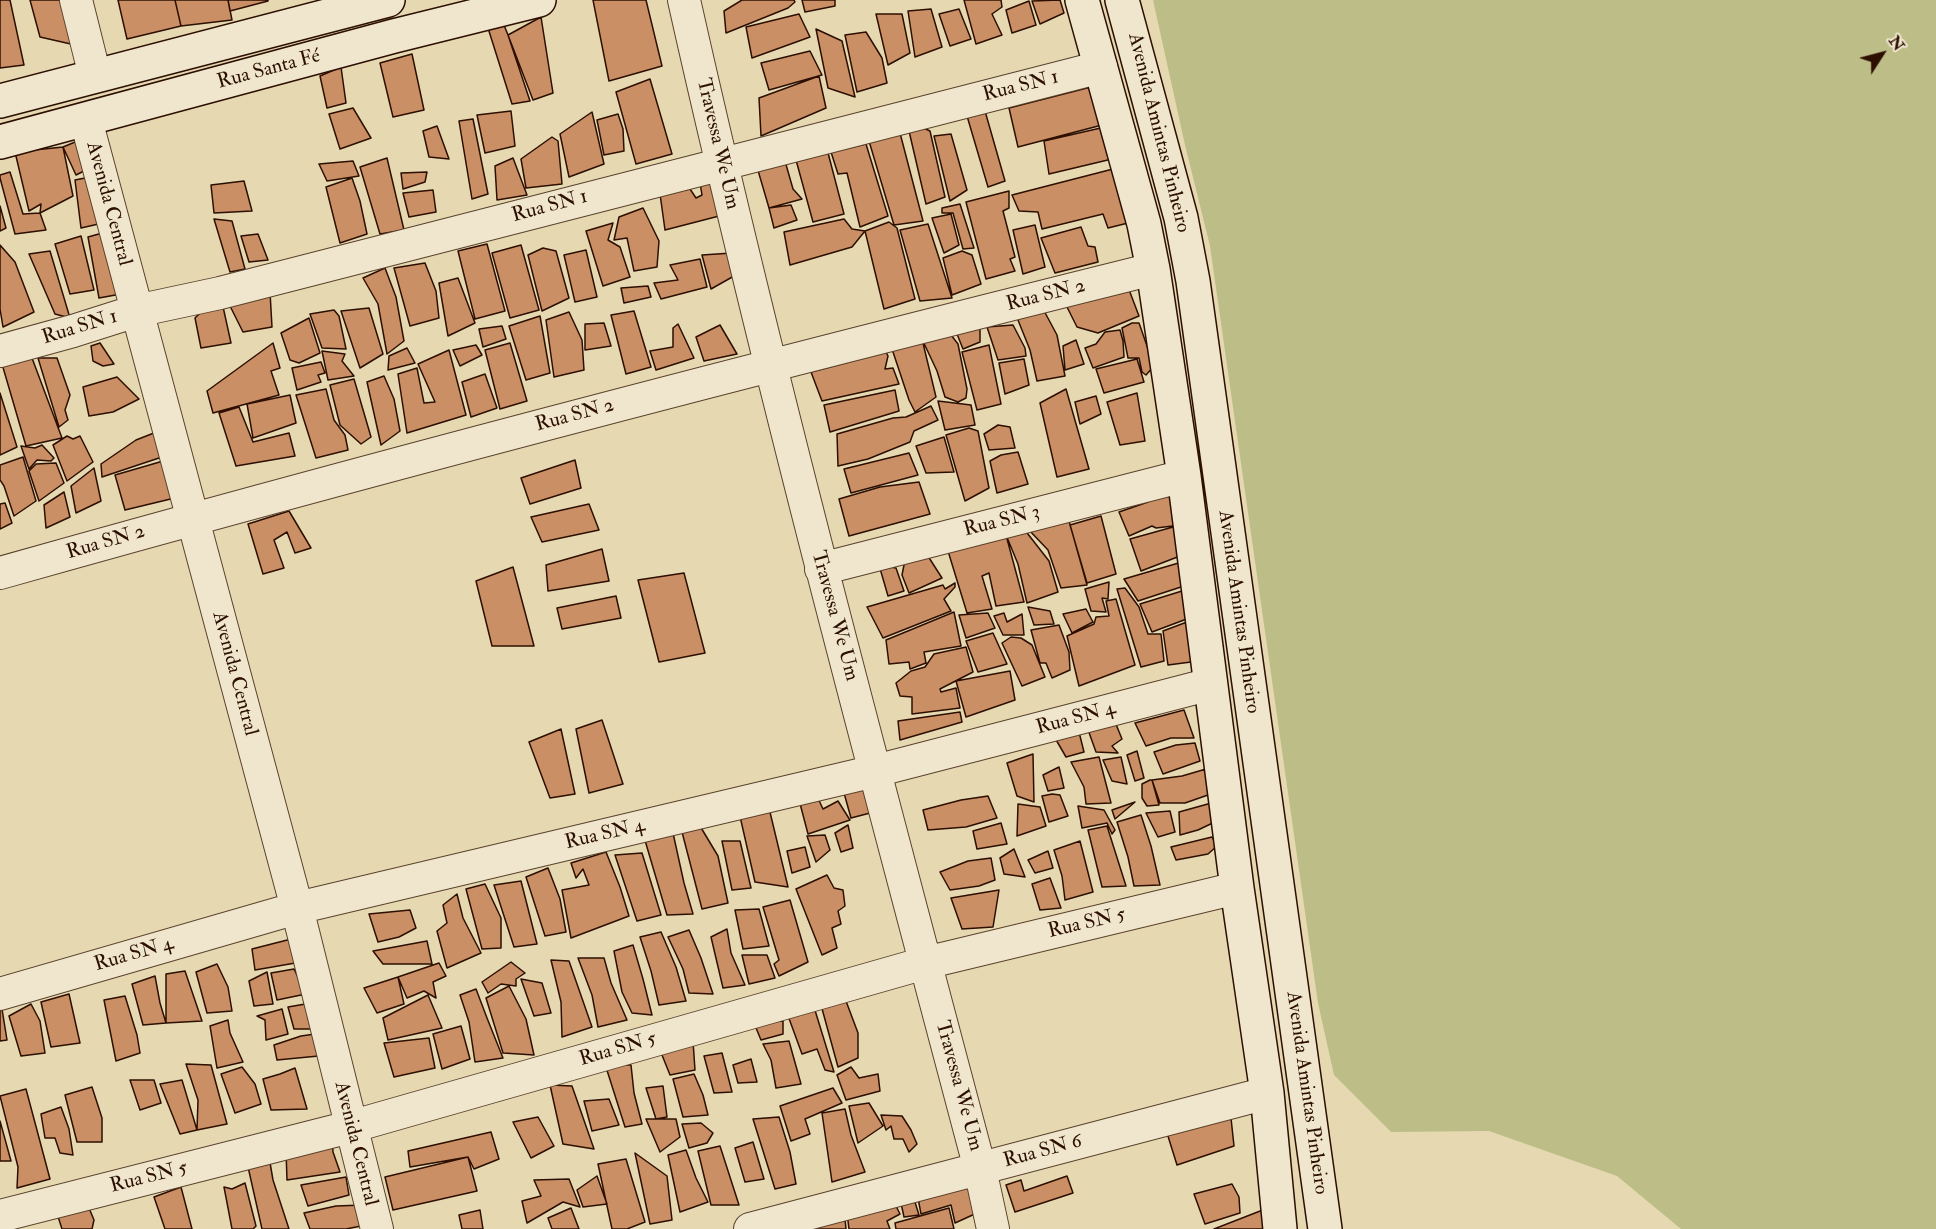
<!DOCTYPE html>
<html>
<head>
<meta charset="utf-8">
<style>
	body { margin:0 }
	#map { position:relative; width:1936px; height:1229px; overflow:hidden; background:#e6d9b2; font-family:"IM FELL Double Pica",serif }
	canvas { display:block }
	.north { position:absolute; left:1852px; top:24px; width:60px; height:60px; -webkit-text-stroke:4px #efe6cd; paint-order:stroke; rotate:54deg; font-size:16px; font-weight:700; line-height:24px; text-align:center; color:#2c0f00 }
	.north::after { content:''; display:block; margin:auto; width:21px; height:27px; background:#2c0f00; clip-path:polygon(50% 0,100% 100%,50% 72%,0 100%) }
</style>
</head>
<body>
<div id="map">
<canvas width="1936" height="1229"></canvas>
<div class="north">N</div>
</div>
<script>
const ctx = document.querySelector('canvas').getContext('2d');
ctx.lineJoin = 'round';
function fillPath(path, color) { ctx.fillStyle = color; ctx.fill(path, 'evenodd'); }
function stroke(path, color, width, dash) { ctx.strokeStyle = color; ctx.lineWidth = width; ctx.lineCap = dash ? 'butt' : 'round'; ctx.setLineDash(dash || []); ctx.stroke(path); }
function label(font, color, halo, rows, align = 'center') {
  ctx.font = font + ' "IM FELL Double Pica",serif'; ctx.lineWidth = 4.5; ctx.setLineDash([]); ctx.textBaseline = 'middle'; ctx.strokeStyle = halo; ctx.fillStyle = color; for (const [text, x, y, turn = 0] of rows) {
    ctx.save(); ctx.translate(x, y); ctx.rotate((+turn || 0) * Math.PI / 180); ctx.textAlign = isNaN(turn) ? turn : align; if (halo) ctx.strokeText(text, 0, 0); ctx.fillText(text, 0, 0); ctx.restore();
  }
}
fillPath(new Path2D(`
	M1153,0H1936V1229H1681L1617,1176L1489,1131L1391,1132L1334,1075L1318,1003L1210,246L1185,145Z`), '#bdbd87');
const building = new Path2D(`
	M0,0H10L24,65L0,68Z
	M30,0H72L84,47L40,37Z
	M118,0H175L181,26L127,39Z
	M175,0H228L232,20L181,26Z
	M228,0H268V1L230,11Z
	M593,0H646L662,66L609,81Z
	M742,0H794L795,2L788,8L726,33L724,11Z
	M802,0H835V6L805,12Z
	M964,0H1001L1002,7L992,14L1002,35L976,44Z
	M1060,0L1064,13L1040,24L1032,1Z
	M1029,1L1036,25L1012,33L1006,10Z
	M931,9L942,47L915,57L908,11Z
	M959,9L971,39L950,46L939,14Z
	M799,14L810,37L752,58L746,27Z
	M876,14H902L910,53L888,65Z
	M541,17L553,93L533,100L508,35Z
	M504,25L508,35L530,101L512,104L488,28Z
	M816,29L842,41L855,97L828,88Z
	M866,32L882,58L887,83L857,92L845,35Z
	M810,51L822,75L769,90L761,63Z
	M412,54L424,110L393,117L380,63Z
	M341,67L346,103L327,108L320,76Z
	M819,76L826,108L761,136L759,98Z
	M650,79L672,154L636,164L616,92Z
	M1091,87L1102,125L1018,147L1009,108Z
	M353,108L371,138L340,149L329,114Z
	M511,111L515,146L485,153L477,115Z
	M985,111L1005,181L988,187L967,116Z
	M592,112L604,164L569,177L560,134Z
	M618,114L623,129L624,151L604,155L597,120Z
	M473,119L488,194L472,199L459,121Z
	M437,126L449,159L429,157L423,131Z
	M919,126L930,131L945,197L926,204L909,131Z
	M1105,127L1112,159L1049,174L1044,141Z
	M900,133L923,221L894,225L869,141Z
	M951,134L967,190L950,201L934,136Z
	M552,137L558,141L562,184L526,188L521,159Z
	M80,140L92,167L76,175L63,147Z
	M866,144L888,216L860,227L847,173L838,174L831,152Z
	M63,147L73,196L40,213L41,204L29,211L15,152Z
	M827,149L844,214L813,222L796,160Z
	M387,158L404,230L380,234L360,167Z
	M513,158L527,195L497,200L495,166Z
	M353,161L359,176L327,181L319,164Z
	M785,161L793,189L802,199L769,208L757,167Z
	M1113,169L1128,223L1108,228L1103,214L1042,229L1038,212L1019,211L1012,195Z
	M10,172L23,214L40,213L46,230L15,234L0,178V175Z
	M427,172L425,182L403,189L401,173Z
	M95,176L103,223L81,228L75,180Z
	M352,178L360,201L367,234L340,243L326,187Z
	M244,181L252,211L214,213L211,185Z
	M712,182L723,215L665,230L660,194L690,189L696,198L702,195L700,183Z
	M433,190L436,212L409,217L403,193Z
	M1009,191V208L1003,211L1015,257L1010,259L1015,271L986,279L966,202Z
	M960,204L974,248L963,249L953,213H942V208Z
	M791,205L797,220L774,228L769,208Z
	M0,206L6,228L0,231Z
	M643,208L659,241L657,267L634,271L627,238L614,240L619,217Z
	M951,214L959,245L944,253L932,218Z
	M214,219L232,221L245,269L230,272Z
	M844,219L852,229L865,231L852,247L790,265L784,232Z
	M889,222L897,228L915,299L884,309L865,231Z
	M613,223L608,240L620,247L630,277L603,286L586,231Z
	M928,224L952,298L920,301L900,230Z
	M1035,225L1045,267L1023,274L1013,230Z
	M1081,227L1088,246L1095,247L1098,262L1055,273L1041,238Z
	M106,232L121,294L99,298L88,237Z
	M258,234L268,260L249,262L241,236Z
	M81,236L94,290L70,294L55,244Z
	M487,244L505,311L475,319L458,251Z
	M0,245L15,262L34,312L3,327L0,309Z
	M521,245L539,310L510,318L492,253Z
	M543,248L556,251L569,298L542,311L528,255Z
	M586,250L597,297L575,302L564,255Z
	M50,251L70,318L55,314L29,254Z
	M962,251L972,255L981,284L952,295L943,258Z
	M732,253L734,276L711,289L702,255Z
	M700,259L707,287L661,299L654,283L678,280L670,265Z
	M425,263L436,291L439,318L410,326L394,268Z
	M385,268L396,297L404,341L387,354L378,304L363,278Z
	M458,278L475,323L448,336L439,283Z
	M648,286L651,297L624,303L621,288Z
	M1128,287L1139,316L1098,333L1077,327L1065,303Z
	M270,292L272,327L243,332L230,306Z
	M220,293L231,343L201,348L195,318Z
	M1042,307L1057,335L1065,376L1037,381L1030,350L1016,315Z
	M369,308L383,354L360,368L341,311Z
	M334,310L339,316L346,349L322,348L310,314Z
	M634,311L651,367L626,374L611,315Z
	M569,312L582,340L584,370L554,377L546,320Z
	M540,316L550,373L526,380L509,326Z
	M309,318L320,353L299,363L290,360L281,333Z
	M980,321V342L963,349L955,329Z
	M604,323L611,346L585,350V324Z
	M1132,323H1139L1154,366L1146,375L1142,372L1139,358H1128L1122,328Z
	M678,324L694,358L656,370L650,351L673,347V328Z
	M720,325L737,354L704,361L696,337Z
	M1013,325L1025,348L1026,356L998,360L987,327Z
	M502,326L506,339L483,347L479,329Z
	M1120,330L1123,341L1124,357L1093,368L1085,348L1096,344L1105,332Z
	M951,335L958,344L967,389L966,398L958,402L945,397L937,371L921,337Z
	M922,339L936,397L915,412L909,400L892,349Z
	M1076,340L1084,364L1065,370L1063,346Z
	M100,343L114,364L103,366L93,361L91,346Z
	M273,343L280,368L271,371L279,395L213,413L207,391Z
	M510,343L527,401L500,409L485,350Z
	M476,345L482,355L460,366L453,350Z
	M989,345L1001,404L977,410L962,352Z
	M407,348L415,363L388,370L389,356Z
	M449,350L466,415L407,433L398,374L417,368L424,403L435,402L418,364Z
	M322,351L345,354L342,361L354,376L328,380Z
	M886,352L888,356L885,369L893,368L899,384L822,401L811,372Z
	M32,358L62,438L26,446L2,364Z
	M38,358H57L70,395L65,410L68,420L59,427Z
	M1024,359L1029,385L1005,394L999,363Z
	M1137,359L1144,382L1104,393L1096,369Z
	M321,362L325,373L318,375L321,382L297,390L292,368Z
	M485,374L497,408L471,417L462,382Z
	M384,376L394,399L400,431L381,445L367,382Z
	M117,377L139,399L113,412L89,416L83,387Z
	M354,379L371,437L361,444L340,425L330,385Z
	M326,389L334,420L345,435L348,450L316,458L296,395Z
	M1066,389L1089,469L1057,477L1040,403Z
	M895,390L899,411L830,432L824,405Z
	M0,393L17,447L0,455Z
	M1137,393L1145,441L1120,445L1107,402Z
	M290,395L296,423L253,438L247,404Z
	M1096,396L1101,414L1080,424L1075,402Z
	M938,401L971,405L975,425L945,430Z
	M931,406L938,420L914,431L910,442L868,459L838,466L837,434L893,418L906,417Z
	M239,407L253,442L289,433L295,456L236,466L219,413Z
	M998,425L1010,427L1015,448L989,450L984,434Z
	M969,428L978,431L989,488L965,501L946,435Z
	M159,431L165,456L102,477L101,464L136,440Z
	M67,436L73,439L80,436L93,462L67,481L53,445Z
	M944,437L954,472L926,473L916,446Z
	M42,445L54,458L51,461L37,460L29,469L21,446L35,448Z
	M1018,452L1028,484L997,493L990,461L1001,455Z
	M909,453L918,475L851,493L844,469Z
	M23,457L36,501L14,516L4,486L0,480V465Z
	M170,459L183,496L125,510L115,475Z
	M575,460L581,488L530,504L521,478Z
	M56,463L64,483L39,501L29,471L36,464Z
	M94,468L101,501L76,513L71,486Z
	M919,482L930,514L849,536L839,499L880,487Z
	M64,492L70,517L46,528L44,505Z
	M1173,494L1181,525L1156,528L1152,526L1129,536L1119,512L1148,502V495Z
	M5,503L12,523L0,529V504Z
	M589,504L599,530L542,542L531,517Z
	M289,511L311,548L295,553L287,532L274,540L284,568L263,574L248,524Z
	M1101,516L1116,574L1087,583L1070,525Z
	M1069,521L1087,585L1061,588L1048,550L1028,529Z
	M1173,527H1179L1180,556L1141,571L1130,539Z
	M1024,529L1049,561L1058,592L1027,603L1018,564L1006,535Z
	M1006,535L1024,602L996,606L989,573L982,576L992,609L967,613L948,551Z
	M602,549L609,581L548,591L546,565Z
	M926,553L942,578L909,593L902,575L904,565L903,559Z
	M1182,562L1184,586L1138,601L1124,579Z
	M879,565L896,568L904,591L888,596Z
	M513,567L534,646H492L476,581Z
	M684,573L705,653L659,662L638,580Z
	M1109,582L1108,599L1102,598L1106,612L1091,611L1085,589Z
	M955,583V587L944,599L951,611L883,638L867,607L943,585L945,589Z
	M1125,588L1139,607L1148,634H1161L1164,661L1141,667L1117,589Z
	M1182,591L1186,592L1192,617L1152,632L1140,604Z
	M616,596L621,618L562,629L557,608Z
	M1116,599L1135,665L1079,686L1067,636L1094,624L1096,617L1109,616L1106,601Z
	M1028,607L1050,611L1054,624L1034,625Z
	M1086,609L1093,622L1072,633L1063,614Z
	M954,612L961,646L924,652L926,663L910,669L909,662L889,664L886,640Z
	M988,613L995,628L966,638L959,615Z
	M1004,613L1007,622L1022,614L1024,635H1003L994,616Z
	M1187,622L1198,650L1191,662L1168,665L1163,631Z
	M1059,625L1069,652L1070,670L1052,678L1046,663H1040L1031,630Z
	M993,633L1007,664L978,672L966,641Z
	M1011,637L1021,638L1032,645L1045,677L1022,686L1002,643Z
	M966,647L973,672L940,689L941,692L956,688L960,708L912,714V697L900,696L896,683L911,671L925,667L934,654Z
	M1010,671L1015,700L966,717L956,681Z
	M1184,710L1194,738H1171L1146,746L1135,723Z
	M960,712L962,722L900,740L898,721Z
	M1111,712L1122,739L1112,746L1118,753L1096,752L1087,727Z
	M602,720L623,784L589,793L576,729Z
	M1078,728L1084,752L1066,757L1055,738Z
	M561,729L575,794L550,798L529,742Z
	M1195,743L1200,761L1163,774L1154,752L1176,745Z
	M1137,751L1144,778L1135,781L1127,755Z
	M1033,754L1034,802L1017,796L1007,763Z
	M1099,757L1111,803L1086,804L1084,787L1071,762Z
	M1121,757L1127,784L1112,781L1103,760Z
	M1059,767L1064,788L1048,791L1043,775Z
	M1206,769L1208,795L1185,803H1160L1152,780L1182,776Z
	M1150,780H1152L1159,805L1147,806L1142,798V784Z
	M866,786L874,812L851,818L844,793Z
	M815,792L823,809L838,801L850,820L808,834L798,796Z
	M1052,794L1060,795L1068,816L1049,822L1042,796Z
	M988,796L997,818L966,827L928,830L923,810L961,800Z
	M1135,802L1128,808L1115,819L1112,810Z
	M1215,802L1221,819L1198,830L1180,835L1179,812Z
	M1018,804L1040,807L1046,826L1017,836Z
	M1078,806L1104,810L1115,830L1112,834L1107,823L1082,828Z
	M769,808L788,887L755,882L739,812Z
	M1170,811L1175,832L1158,837L1146,813Z
	M1141,815L1151,846L1160,885L1134,886L1128,857L1117,822Z
	M1001,823L1007,844L977,849L973,831Z
	M848,825L853,848L841,852L835,833Z
	M700,826L718,856L728,903L702,909L682,832Z
	M1107,826L1126,886L1102,887L1088,830Z
	M673,833L684,883L693,914L667,915L644,837Z
	M825,835L830,850L816,862L807,836Z
	M1212,837L1217,846L1208,854L1176,860L1171,847Z
	M722,841H740L751,888L732,890Z
	M1080,841L1093,892L1065,900L1062,876L1054,850Z
	M805,847L810,867L792,873L787,851Z
	M1014,849L1025,877L1004,874L1000,858Z
	M1048,851L1053,868L1035,873L1028,860Z
	M606,852L620,887L629,916L571,938L562,890L589,885L583,869L576,878L571,863Z
	M642,853L661,915L637,921L615,855Z
	M991,858L995,880L979,886L950,890L940,872L968,861Z
	M548,868L560,899L566,932L545,936L526,877Z
	M827,875L834,888L843,890L845,906L838,911L841,924L832,928L837,948L822,955L796,889Z
	M1050,878L1061,908L1040,910L1032,884Z
	M521,881L537,944L514,947L494,885Z
	M485,884L501,918V948L482,949L466,889Z
	M999,890L993,927L962,929L951,898Z
	M457,894L463,918L481,953L447,968L437,931L447,923L443,905Z
	M790,900L808,962L779,976L774,964L779,960L763,907Z
	M759,909L769,946L743,949L735,910Z
	M410,910L416,928L399,937L378,942L369,914Z
	M727,929L731,953L745,985L723,988L711,937Z
	M689,930L701,958L713,994L689,993L683,969L668,937Z
	M661,932L676,967L686,1001L659,1005L651,971L640,937Z
	M303,936L307,961L255,970L252,949Z
	M427,941L432,964H383L373,951Z
	M633,945L643,979L652,1015L632,1013L622,992L614,951Z
	M742,955H767L775,978L749,984Z
	M578,958H604L611,983L627,1020L598,1027L592,995Z
	M551,960L569,961L592,1027L562,1037L561,1002Z
	M511,962L525,973L516,979V986L501,984L488,993L482,982Z
	M439,963L446,976L433,982L436,998L424,991L407,998L398,977Z
	M217,964L228,987L232,1011L207,1013L196,972Z
	M294,969L306,994L277,1000L271,973Z
	M185,971L202,1021L166,1023V974Z
	M267,972L273,1004L254,1006L249,981Z
	M155,976L160,1003L166,1023L143,1025L132,984Z
	M398,977L404,1004L377,1013L364,988Z
	M521,979L542,983L551,1013L534,1016Z
	M509,986L526,1019L534,1055L503,1053L486,998Z
	M476,989L487,1018L503,1058L475,1062L469,1022L460,995Z
	M69,994L80,1043L51,1047L41,1002Z
	M428,995L442,1028L388,1040L383,1018Z
	M125,996L137,1035L140,1053L116,1061L104,1000Z
	M846,1001L858,1033V1058L838,1067L821,1005Z
	M317,1002L324,1029H294L288,1007Z
	M31,1004L40,1021L45,1053L21,1056L9,1016Z
	M814,1007L834,1072L825,1070L817,1049L802,1054L787,1013Z
	M0,1009H2L7,1040L0,1041Z
	M282,1009L288,1034L266,1040L265,1020L257,1016Z
	M228,1020L230,1033L243,1062L217,1068L210,1026Z
	M783,1021V1034L761,1040L754,1023Z
	M461,1026L470,1059L442,1069L433,1034Z
	M322,1033L329,1055L277,1060L274,1045L301,1036Z
	M429,1038L435,1068L394,1077L384,1043Z
	M693,1041L695,1070L670,1075L660,1050Z
	M789,1041L801,1084L776,1088L771,1060L763,1044Z
	M722,1053L732,1092L714,1093L704,1056Z
	M751,1059L757,1082L738,1083L733,1065Z
	M186,1064L211,1065L227,1124L197,1130L198,1100Z
	M605,1064L631,1065L634,1093L642,1124L625,1127Z
	M242,1067L255,1084L261,1104L235,1113L221,1074Z
	M851,1067L859,1078L878,1074L880,1091L846,1100L837,1075Z
	M295,1068L307,1109L271,1110L263,1079L280,1074Z
	M694,1074L703,1095L708,1115L683,1117L673,1079Z
	M130,1080H154L161,1103L140,1110Z
	M182,1080L197,1130L180,1134L160,1084Z
	M550,1085L572,1086L594,1149L563,1144Z
	M663,1086L667,1117L656,1119L646,1088Z
	M92,1087L102,1118V1142H77L65,1095Z
	M833,1088L842,1103L805,1119L810,1134L791,1141L780,1106Z
	M26,1089L50,1179L17,1188L18,1167L0,1096Z
	M609,1099L619,1125L592,1131L584,1101Z
	M869,1103L883,1126L858,1143L849,1106Z
	M61,1107L69,1129L73,1155L60,1153L55,1138H45L41,1114Z
	M845,1109L851,1135L865,1172L832,1182L822,1113Z
	M881,1115L902,1116L911,1130L917,1144L909,1152L903,1139H894L891,1126L886,1130Z
	M538,1117L554,1146L531,1158L513,1122Z
	M779,1117L790,1152L796,1184L775,1189L753,1119Z
	M1231,1118L1234,1146L1177,1165L1167,1133Z
	M646,1119H676L680,1137L660,1152Z
	M0,1121L11,1161H0Z
	M701,1123L713,1133L707,1143L689,1148L682,1124Z
	M491,1132L499,1159L474,1169L468,1157L410,1167L408,1151Z
	M332,1137L333,1152L340,1172L287,1180L286,1151Z
	M753,1142L764,1179L745,1182L735,1148Z
	M720,1146L739,1205H711L698,1151Z
	M686,1150L696,1178L708,1202L680,1212L668,1155Z
	M268,1151L273,1180L289,1229H262L246,1158Z
	M635,1153L667,1176L672,1220L650,1224Z
	M468,1157L477,1191L393,1210L385,1177Z
	M626,1159L645,1222L627,1229H612L598,1164Z
	M597,1176L607,1204L583,1207L577,1190Z
	M1067,1176L1073,1193L1015,1212L1006,1185L1021,1180L1024,1191Z
	M346,1177L349,1195L308,1206L301,1185Z
	M569,1179L580,1207L563,1202L527,1223L522,1201L541,1196L534,1180Z
	M245,1183L256,1226L253,1229H232L224,1187L232,1189Z
	M969,1183L977,1213L955,1223L951,1205L921,1214L918,1198Z
	M1232,1184L1239,1197L1240,1213L1205,1224L1194,1194Z
	M181,1187L192,1229H165L154,1197Z
	M84,1196L94,1220L92,1229H62L54,1204Z
	M914,1199L919,1215L904,1217L901,1203Z
	M894,1202L900,1214L887,1221L890,1229H849L847,1213Z
	M363,1205L366,1225L346,1229H310L304,1213L336,1206Z
	M1273,1206L1271,1229H1214Z
	M571,1208L579,1229H552L548,1218Z
	M949,1208L954,1229H896L895,1223Z
	M480,1210L483,1229H462L459,1215Z
	M845,1219L846,1229H809Z`);
fillPath(building, '#cb8f65');
stroke(building, '#2c0f00', 1.5);
const street = new Path2D(`
	M76,0L95,76
	M684,0C772,392 877,780 980,1169L993,1229
	M86,120L297,908L377,1229
	M0,351L73,331L136,311L220,293L1101,67
	M821,569L1184,476
	M0,573C383,465 767,365 1153,269
	M0,994L297,908L875,771L1211,684
	M0,1216L350,1127L925,963L1237,888
	M750,1229L1267,1093`);
const secondary = new Path2D(`
	M1082,0L1144,224L1153,269L1184,476L1237,888L1267,1093L1280,1229
	M1122,0L1181,218L1193,281L1325,1229
	M0,101L388,0
	M0,142L394,36L539,0`);
stroke(street, '#5a422c', 34);
stroke(secondary, '#2c0f00', 36);
stroke(street, '#efe6cd', 32);
stroke(secondary, '#efe6cd', 33);
label('20px', '#2c0f00', '#efe6cd', [
	["Rua Santa Fé",269,70,-15],
	["Rua SN 1",1021,87,-14],
	["Avenida Amintas Pinheiro",1158,133,76],
	["Travessa We Um",717,144,77],
	["Avenida Central",108,204,75],
	["Rua SN 1",550,207,-15],
	["Rua SN 2",1046,296,-14],
	["Rua SN 1",80,328,-17],
	["Rua SN 2",575,416,-15],
	["Rua SN 3",1002,522,-14],
	["Rua SN 2",106,543,-16],
	["Avenida Amintas Pinheiro",1238,612,82],
	["Travessa We Um",834,616,75],
	["Avenida Central",234,674,75],
	["Rua SN 4",1076,719,-15],
	["Rua SN 4",605,835,-13],
	["Rua SN 5",1087,924,-13],
	["Rua SN 4",134,955,-16],
	["Rua SN 5",618,1050,-16],
	["Travessa We Um",958,1086,75],
	["Avenida Amintas Pinheiro",1306,1093,82],
	["Avenida Central",355,1144,76],
	["Rua SN 6",1043,1152,-15],
	["Rua SN 5",149,1178,-14]
]);
</script>
</body>
</html>
